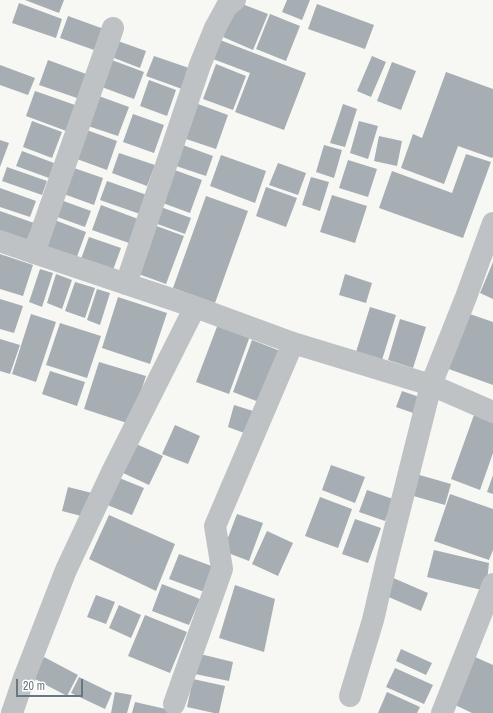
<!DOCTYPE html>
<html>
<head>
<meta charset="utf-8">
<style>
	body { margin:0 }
	#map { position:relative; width:493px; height:713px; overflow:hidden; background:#f7f7f4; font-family:"Archivo Narrow",sans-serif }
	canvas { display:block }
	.scale { position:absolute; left:16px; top:679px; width:67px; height:18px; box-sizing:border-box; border:2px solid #687883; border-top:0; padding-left:5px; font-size:12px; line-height:14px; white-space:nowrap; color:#687883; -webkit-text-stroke:3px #fff; paint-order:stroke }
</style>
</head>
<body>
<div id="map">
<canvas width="493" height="713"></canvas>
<div class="scale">20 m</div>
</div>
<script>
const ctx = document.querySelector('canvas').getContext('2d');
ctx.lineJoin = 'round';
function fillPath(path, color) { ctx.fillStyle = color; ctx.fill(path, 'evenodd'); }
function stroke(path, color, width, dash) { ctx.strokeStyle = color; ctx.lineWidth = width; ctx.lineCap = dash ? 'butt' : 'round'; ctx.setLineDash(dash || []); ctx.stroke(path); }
fillPath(new Path2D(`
	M25,0H64L59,13Z
	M287,0H310L302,20L282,12Z
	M237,2L268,14L253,50L223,37Z
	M19,3L62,19L56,38L12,23Z
	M317,4L374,25L365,49L308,29Z
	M270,14L300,26L286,61L256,49Z
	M68,16L104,29L97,51L60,38Z
	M115,40L146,51L140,68L109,56Z
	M220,40L306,73L284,130L235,112L250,73L213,59Z
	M154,56L189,68L182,89L146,76Z
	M372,56L386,62L371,97L357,91Z
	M109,59L144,72L134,99L99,86Z
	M48,60L89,75L80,99L39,85Z
	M392,62L416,71L401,110L377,101Z
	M216,64L246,76L233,110L203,99Z
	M0,65L35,78L28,95L0,85Z
	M446,72L493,89V157L492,158L458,146L444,184L401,168L413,134L422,138Z
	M149,80L176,90L167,116L140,106Z
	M35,91L78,106L69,132L26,116Z
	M96,95L129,107L118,136L85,125Z
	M198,104L228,115L216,149L186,139Z
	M343,104L357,109L345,147L330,143Z
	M133,114L164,125L154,153L123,142Z
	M32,121L62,132L52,158L23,147Z
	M359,121L378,126L368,159L350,153Z
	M84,129L117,141L107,170L74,158Z
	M379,136L402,141L397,166L374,161Z
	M0,140L9,143L0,167Z
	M180,144L213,156L206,176L173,165Z
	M324,145L342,150L334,178L316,172Z
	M22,151L54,163L49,178L16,166Z
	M119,153L155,165L147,186L112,173Z
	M466,154L491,162L463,238L379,208L392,171L452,193Z
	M221,155L266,171L255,203L210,186Z
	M348,160L377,169L368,197L339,188Z
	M278,163L306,173L298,195L269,185Z
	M7,167L47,181L42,195L2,181Z
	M71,167L103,178L94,205L61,193Z
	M172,169L202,180L190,213L160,202Z
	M311,177L329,182L320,211L302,205Z
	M107,181L147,195L140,214L100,200Z
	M266,187L297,198L286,227L256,216Z
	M0,188L36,201L30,217L0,207Z
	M332,195L367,206L355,243L320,232Z
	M206,196L248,211L215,303L173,288Z
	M58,199L91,211L85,227L52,215Z
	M101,205L138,219L129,243L92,230Z
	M158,206L191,218L185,234L152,222Z
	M0,211L34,223L26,242L0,233Z
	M52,219L86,232L75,262L41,250Z
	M151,224L184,236L166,284L133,272Z
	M89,237L121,248L113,270L81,259Z
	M0,254L33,265L23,296L0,289Z
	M493,262V299L480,293Z
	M40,269L53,273L42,307L29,302Z
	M56,274L72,280L62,309L47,303Z
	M345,274L372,283L366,303L339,295Z
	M75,282L95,288L85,318L65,311Z
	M97,289L110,293L100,325L87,320Z
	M118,297L167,313L150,364L102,348Z
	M0,299L23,306L14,333L0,329Z
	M370,307L396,315L382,360L356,352Z
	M467,313L493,322V385L446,368Z
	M31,314L56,322L36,382L12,374Z
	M400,319L426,327L413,368L388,360Z
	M60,323L101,336L87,378L46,365Z
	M218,324L250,336L229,394L196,382Z
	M0,339L20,345L10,374L0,371Z
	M252,340L283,352L264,404L233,392Z
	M99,362L146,376L130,424L84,409Z
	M50,371L85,382L77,406L42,394Z
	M402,391L425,399L419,415L396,407Z
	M234,405L253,411L247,434L228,427Z
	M474,415L493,422V453L480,490L451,479Z
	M175,425L200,436L188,464L162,454Z
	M134,443L163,456L149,485L121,472Z
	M331,465L365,477L355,503L322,490Z
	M416,474L451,484L445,505L410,495Z
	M493,475V494L487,492Z
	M117,477L144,488L132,515L105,504Z
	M68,487L92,493L85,517L62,511Z
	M367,490L393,499L385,521L359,512Z
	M450,494L493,509V550L489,560L434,541Z
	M320,497L352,509L338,548L305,536Z
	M237,514L263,523L249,561L223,551Z
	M109,515L175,544L156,591L89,559Z
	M355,519L381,528L368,563L342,554Z
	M267,531L293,543L278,576L252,564Z
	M434,550L489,563L486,591L427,577Z
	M179,554L228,572L218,597L169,579Z
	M391,577L428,593L421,611L384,595Z
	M162,584L200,599L189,625L152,611Z
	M235,585L275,599L264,652L219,638Z
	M96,595L115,602L106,624L87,617Z
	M119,605L141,615L131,638L109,628Z
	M145,615L187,632L170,673L128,656Z
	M401,649L432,663L426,675L396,661Z
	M200,654L233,662L229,681L195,674Z
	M44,657L78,675L67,696L33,678Z
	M475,657L493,665V713H472L453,704Z
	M395,668L433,685L424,704L386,687Z
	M79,677L112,693L105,709L71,693Z
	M193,679L225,686L219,713H214L187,707Z
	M115,692L132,695L127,713H111Z
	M387,692L420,707L417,713H378Z
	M135,702L170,710L169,713H132Z`), '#a6adb3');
stroke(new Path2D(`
	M0,241L34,253L195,307L293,343L431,385L466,297L493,223
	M34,253L113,28
	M126,284L200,65L215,28L227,6L235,0
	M350,696L373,620L386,564L431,385L493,412
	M174,704L222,569L215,526L293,343
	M12,713L24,678L66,570L113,470L195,307
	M442,713L493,584`), '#bec2c5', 22);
</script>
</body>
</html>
